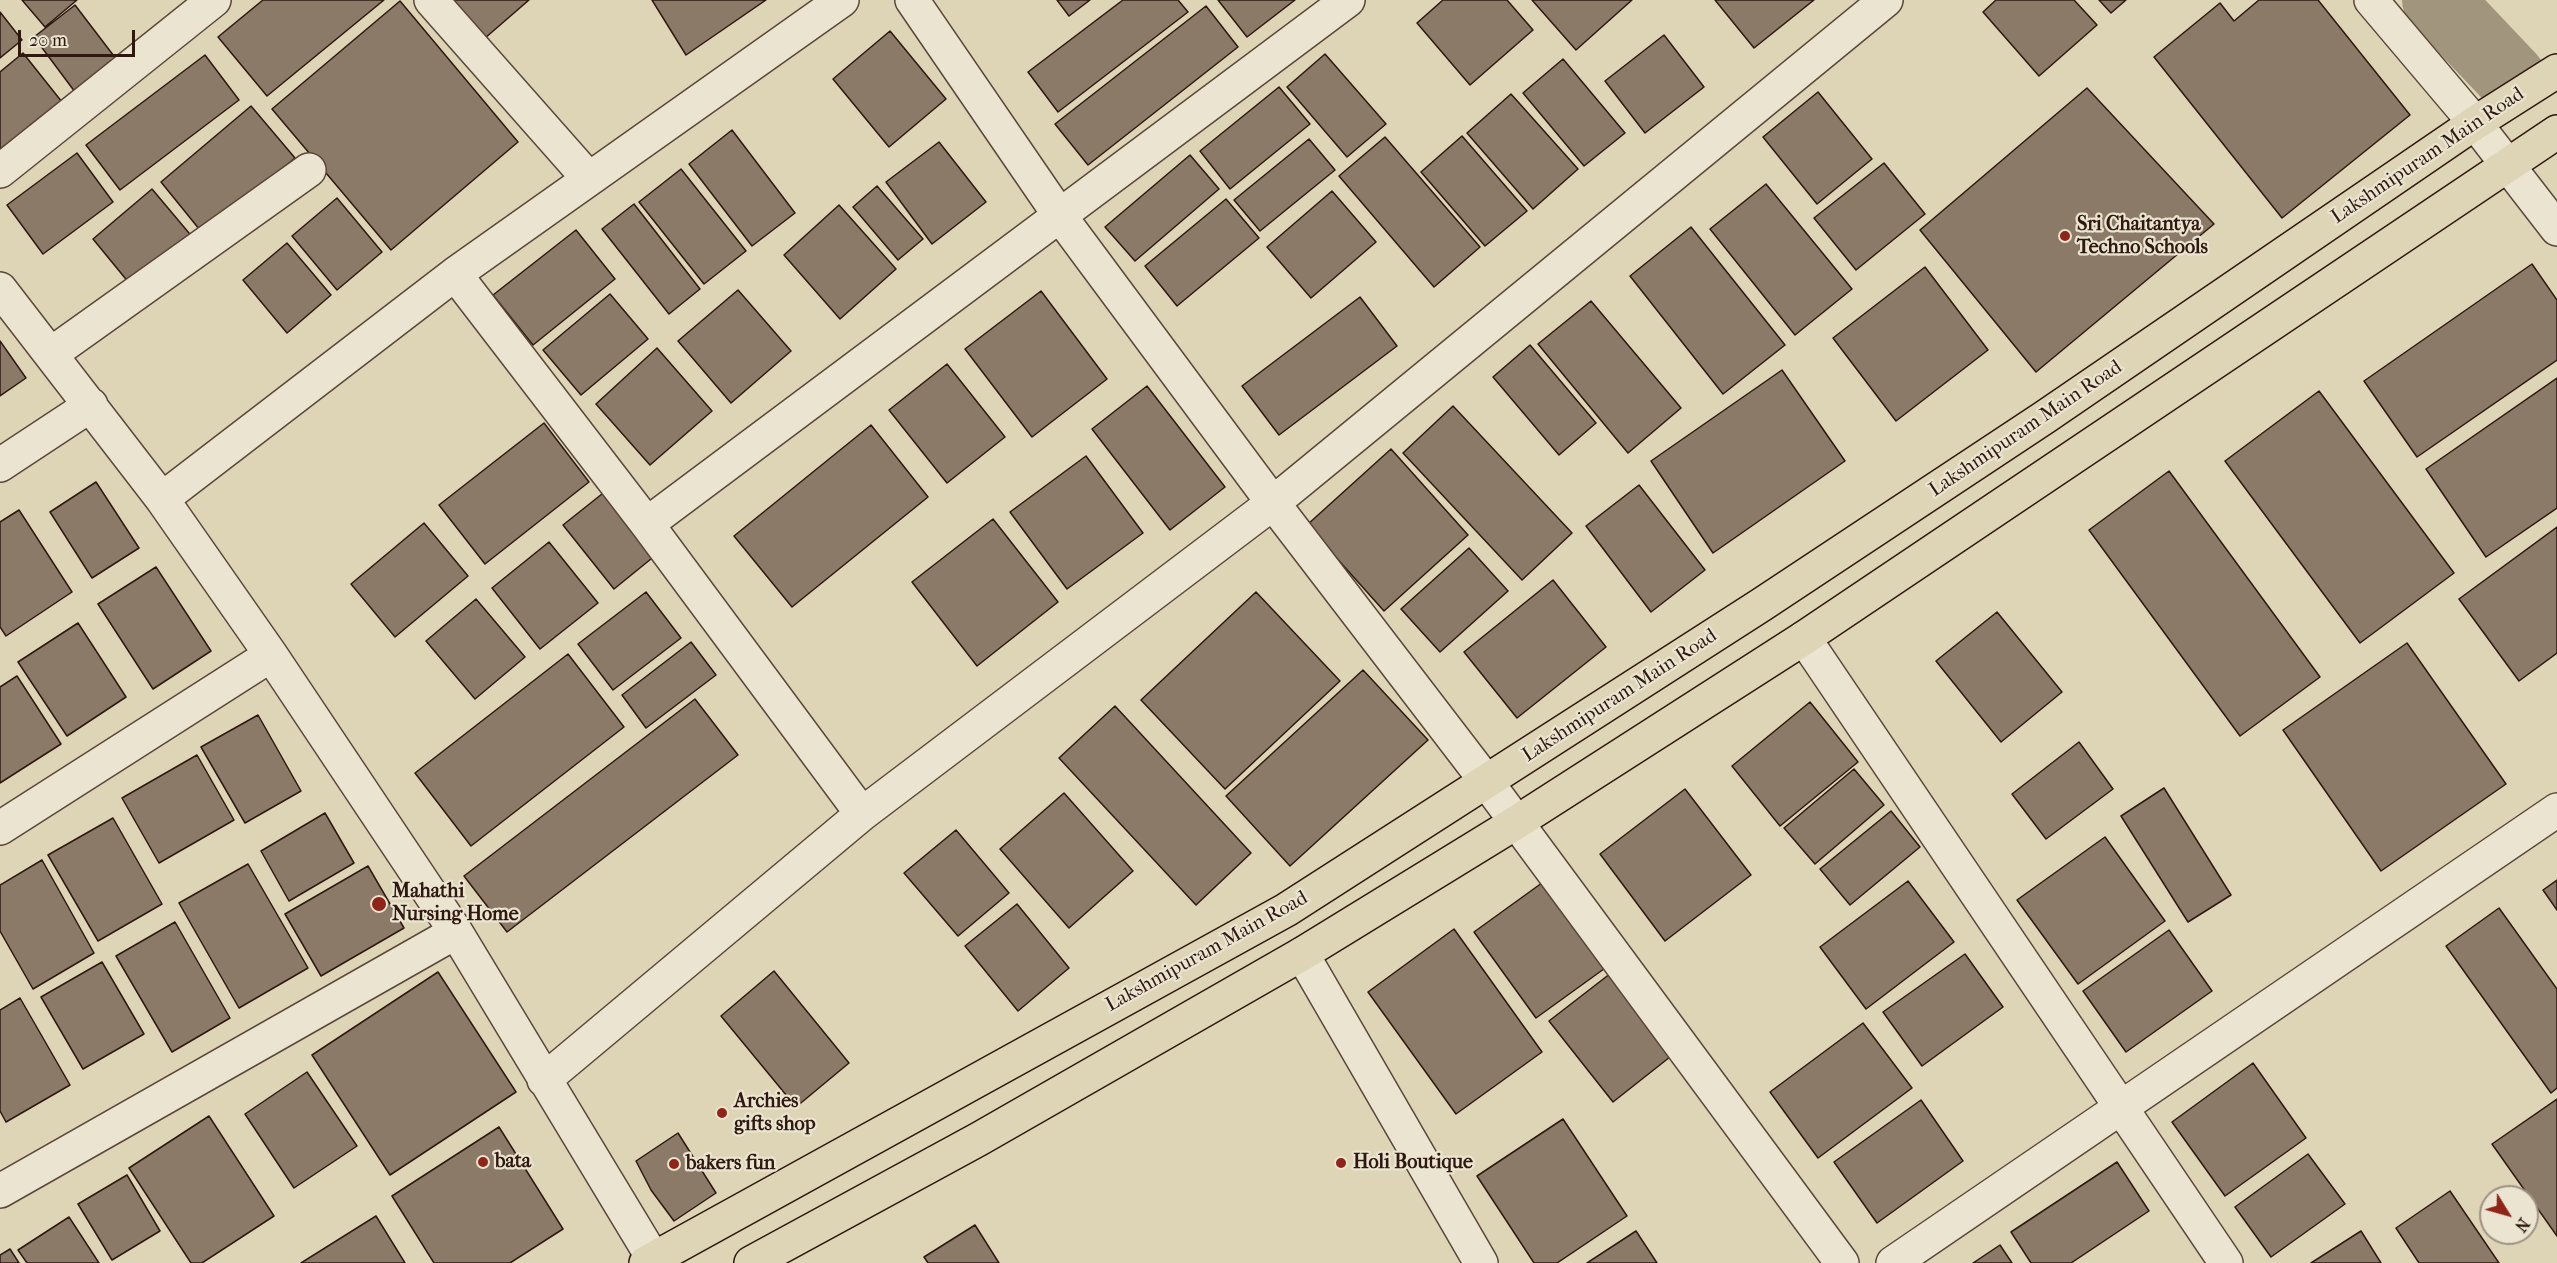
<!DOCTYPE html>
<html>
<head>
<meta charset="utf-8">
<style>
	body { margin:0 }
	#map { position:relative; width:2557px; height:1263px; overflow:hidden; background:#ded5b7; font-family:"IM FELL French Canon",serif }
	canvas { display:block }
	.north { position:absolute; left:2479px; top:1185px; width:60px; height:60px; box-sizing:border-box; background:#eae4d0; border:2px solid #9f9283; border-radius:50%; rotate:127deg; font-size:16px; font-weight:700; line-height:24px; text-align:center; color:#2e1810 }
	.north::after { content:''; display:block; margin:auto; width:21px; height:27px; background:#8f2418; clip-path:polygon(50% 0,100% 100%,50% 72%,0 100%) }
	.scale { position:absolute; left:18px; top:30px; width:117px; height:27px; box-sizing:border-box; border:3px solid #2e1810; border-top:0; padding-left:8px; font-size:18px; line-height:21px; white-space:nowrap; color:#2e1810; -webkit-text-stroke:4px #eae4d0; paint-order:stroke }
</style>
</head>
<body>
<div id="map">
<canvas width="2557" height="1263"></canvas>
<div class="north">N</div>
<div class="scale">20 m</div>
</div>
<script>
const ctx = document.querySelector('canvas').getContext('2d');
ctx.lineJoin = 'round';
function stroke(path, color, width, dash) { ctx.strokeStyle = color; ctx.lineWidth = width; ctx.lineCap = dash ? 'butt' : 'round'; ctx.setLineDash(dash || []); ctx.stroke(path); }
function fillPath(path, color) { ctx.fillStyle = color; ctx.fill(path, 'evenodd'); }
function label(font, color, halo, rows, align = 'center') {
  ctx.font = font + ' "IM FELL French Canon",serif'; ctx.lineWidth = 4.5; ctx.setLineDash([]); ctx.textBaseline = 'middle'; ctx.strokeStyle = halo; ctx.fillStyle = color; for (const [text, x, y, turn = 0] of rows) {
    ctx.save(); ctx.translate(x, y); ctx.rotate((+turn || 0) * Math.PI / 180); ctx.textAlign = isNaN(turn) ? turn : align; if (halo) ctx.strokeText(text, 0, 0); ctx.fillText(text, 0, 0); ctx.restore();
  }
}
stroke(new Path2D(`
	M2437,0L2511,78`), '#a2957e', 70);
const building = new Path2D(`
	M22,0H77L45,27Z
	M263,0H384L267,96L218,37Z
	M439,0H529L477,45Z
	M652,0H766L686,55Z
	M1057,0H1090L1069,16Z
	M1123,0H1178L1188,12L1058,112L1028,72Z
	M1218,0H1295L1247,37Z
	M1443,0H1507L1533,30L1470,85L1417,23Z
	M1532,0H1632L1576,50Z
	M1715,0H1814L1754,48Z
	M1996,0H2074L2097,25L2039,76L1983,12Z
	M2099,0H2126L2111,13Z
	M2259,0H2318L2410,115L2282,218L2154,57L2220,3L2234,21Z
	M400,1L518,142L391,250L272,109Z
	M75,5L120,64L78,96L34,37Z
	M1206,6L1238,47L1088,165L1055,124Z
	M0,12L22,40L0,58Z
	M890,31L946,99L889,147L833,79Z
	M1664,35L1704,87L1645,133L1605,81Z
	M23,53L66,107L0,160V72Z
	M1325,54L1386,124L1347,157L1287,87Z
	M205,55L239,100L120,190L86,145Z
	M1563,59L1625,133L1584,166L1523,93Z
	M1279,87L1310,124L1230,189L1200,151Z
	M2087,88L2214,224L2036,372L1920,230Z
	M1818,92L1872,159L1817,204L1763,137Z
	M1511,94L1578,169L1533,209L1467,133Z
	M251,106L295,158L204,235L161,182Z
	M732,130L795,213L752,246L689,164Z
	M1462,136L1527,211L1485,246L1421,172Z
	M1385,137L1480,247L1434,287L1339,176Z
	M1309,139L1335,170L1260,231L1234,200Z
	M939,142L986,202L932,244L886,182Z
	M77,153L113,202L43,254L7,205Z
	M1190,155L1219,189L1135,261L1105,227Z
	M1884,163L1925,214L1856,270L1814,218Z
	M681,169L746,251L704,284L639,202Z
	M1766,184L1852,289L1795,335L1710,229Z
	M877,186L923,239L898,260L853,207Z
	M152,189L194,239L134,289L93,239Z
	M1332,191L1376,242L1311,298L1267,247Z
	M337,198L382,252L337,290L292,236Z
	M1226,199L1259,238L1177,306L1145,266Z
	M634,204L700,289L669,314L602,229Z
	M839,205L896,269L840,319L784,255Z
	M1691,227L1785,345L1723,394L1630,276Z
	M576,230L615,279L533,345L493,295Z
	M287,243L331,295L287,333L243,280Z
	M2532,264L2557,300V360L2417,457L2364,381Z
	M1925,267L1988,350L1896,421L1833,338Z
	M738,290L791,351L731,403L678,341Z
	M1041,291L1107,379L1032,437L965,349Z
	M610,294L648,339L581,395L543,350Z
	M1360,297L1397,346L1279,435L1242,386Z
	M1591,301L1681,408L1628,453L1538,344Z
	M0,341L26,378L0,396Z
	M1530,345L1596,423L1559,455L1493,377Z
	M657,348L712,411L650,465L596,404Z
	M947,364L1005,437L947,483L889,410Z
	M1782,370L1845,461L1713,553L1651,461Z
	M2557,378V508L2486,557L2426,469Z
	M1147,386L1225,487L1170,530L1092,429Z
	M2319,391L2454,573L2360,643L2225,461Z
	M1453,406L1572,533L1522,580L1403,453Z
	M544,423L589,482L485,564L439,505Z
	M871,425L928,497L792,607L734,536Z
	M1391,449L1468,535L1384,611L1307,525Z
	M1086,456L1143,533L1067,589L1010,512Z
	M2169,471L2320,677L2240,736L2089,530Z
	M96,482L139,548L92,578L50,512Z
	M1639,485L1705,570L1651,612L1586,526Z
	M612,486L662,550L614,589L563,525Z
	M19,510L72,592L6,636L0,627V522Z
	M993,519L1058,602L977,666L912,582Z
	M424,523L468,576L395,637L351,584Z
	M2557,527V653L2519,681L2459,599Z
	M549,542L598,603L540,649L492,588Z
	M1469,548L1508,591L1440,652L1401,609Z
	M156,567L211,651L153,689L98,604Z
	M1553,580L1606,647L1517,718L1464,652Z
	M646,592L681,638L613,690L578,644Z
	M1256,592L1340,681L1225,789L1141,700Z
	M476,599L525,657L475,699L426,641Z
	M1997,612L2062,692L2001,742L1936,661Z
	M78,623L126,697L67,736L18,662Z
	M691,642L716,675L646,728L622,695Z
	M2407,643L2506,784L2381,871L2283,730Z
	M568,654L624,727L471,846L415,773Z
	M1363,670L1428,740L1290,866L1226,796Z
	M17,676L61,744L0,783V687Z
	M695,699L738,755L507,932L464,876Z
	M1810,702L1858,762L1780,826L1732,766Z
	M1115,706L1251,853L1196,905L1059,758Z
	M258,715L301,791L245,823L201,747Z
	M2079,742L2113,789L2046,839L2012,794Z
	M197,755L234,820L159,863L122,798Z
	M1854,769L1884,805L1815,864L1784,828Z
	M2164,788L2231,895L2188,922L2121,816Z
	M1685,789L1751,875L1665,941L1600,854Z
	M1064,793L1133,871L1069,928L1000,849Z
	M1891,811L1920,847L1850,905L1820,869Z
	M325,813L354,863L289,901L261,851Z
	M113,818L162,904L98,941L48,855Z
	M956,830L1009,893L958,936L904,873Z
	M2105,837L2165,921L2078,984L2017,900Z
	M42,860L94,953L33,989L0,931V885Z
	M248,864L308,968L239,1008L179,903Z
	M368,866L404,928L321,976L285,914Z
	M1546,880L1608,966L1536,1018L1474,932Z
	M2557,880V910L2543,890Z
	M1908,881L1954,942L1866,1009L1820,947Z
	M1017,904L1069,968L1018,1011L965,946Z
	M2499,908L2557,989V1088L2551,1093L2446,946Z
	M175,922L230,1018L172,1052L116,956Z
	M1454,929L1542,1052L1456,1114L1368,992Z
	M2169,930L2212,991L2126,1052L2083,991Z
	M1965,954L2003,1007L1922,1066L1883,1012Z
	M102,962L144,1034L83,1069L41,997Z
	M774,971L849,1063L796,1107L721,1016Z
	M438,972L516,1092L390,1175L312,1055Z
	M1611,973L1675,1053L1613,1102L1549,1021Z
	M20,998L70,1085L6,1122L0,1111V1010Z
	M1863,1023L1912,1088L1818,1158L1770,1092Z
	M2253,1063L2306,1138L2225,1196L2172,1122Z
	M307,1072L357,1146L294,1188L245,1114Z
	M2557,1099V1236L2492,1144Z
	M1921,1100L1963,1161L1877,1223L1834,1162Z
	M209,1116L274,1216L202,1263H191L129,1168Z
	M1563,1119L1627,1216L1557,1263H1534L1477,1176Z
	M499,1127L563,1229L510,1263H434L392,1196Z
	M678,1133L716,1193L674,1221L651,1190L636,1161Z
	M2308,1154L2345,1204L2271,1257L2235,1207Z
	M2117,1162L2149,1211L2071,1263H2031L2011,1232Z
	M127,1175L160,1231L112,1260L78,1204Z
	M2450,1191L2499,1263H2419L2396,1228Z
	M376,1216L405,1263H301Z
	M69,1217L99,1263H27L18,1250Z
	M975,1225L999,1263H928L924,1257Z
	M1636,1231L1657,1263H1587Z
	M2361,1231L2381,1263H2311Z
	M2000,1245L2012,1263H1973Z
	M10,1249L19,1263H0V1255Z`);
fillPath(building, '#8a7a67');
stroke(building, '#2e1810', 1.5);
const minor = new Path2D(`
	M431,0L589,179
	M912,0L1060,216L1273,503L1486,781L1842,1263
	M2371,0L2475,123L2557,229
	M0,171L214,0
	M455,274L647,524L862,814
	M0,289L162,499L271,655L456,932L656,1263
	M51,354L309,170
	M0,465L91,405
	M162,499L455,274L842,0
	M647,524L1348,0
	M1804,638L2226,1263
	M0,828L271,655
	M1302,954L1481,1263
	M544,1080L862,814L1273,503L1886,0
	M0,1191L456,932
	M1893,1263L2557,810`);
const major = new Path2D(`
	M646,1263L1286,910L1761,605L2045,417L2475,123L2557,71
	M751,1263L979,1139L1302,954L1517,822L1804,638L2557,132`);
stroke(minor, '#5a473a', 36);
stroke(major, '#2e1810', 36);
stroke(minor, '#eae4d0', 33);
stroke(major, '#ded5b7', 33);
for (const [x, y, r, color] of [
	[2065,236,6,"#8f2418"],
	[379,904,8,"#8f2418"],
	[722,1113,6,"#8f2418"],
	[483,1162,6,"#8f2418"],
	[1341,1163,6,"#8f2418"],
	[674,1164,6,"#8f2418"]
]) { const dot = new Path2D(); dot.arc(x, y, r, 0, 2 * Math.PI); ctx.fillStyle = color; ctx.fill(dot); stroke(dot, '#eae4d0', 2); }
label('20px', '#2e1810', '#eae4d0', [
	["Lakshmipuram Main Road",2428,156,-34],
	["Lakshmipuram Main Road",2026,429,-34],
	["Lakshmipuram Main Road",1620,696,-33],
	["Lakshmipuram Main Road",1207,952,-29]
]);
label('bold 20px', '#2e1810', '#eae4d0', [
	["Sri Chaitantya",2077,225],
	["Techno Schools",2077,248],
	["Mahathi",392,892],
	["Nursing Home",392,915],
	["Archies",734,1102],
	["gifts shop",734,1125],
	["bata",495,1162],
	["Holi Boutique",1353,1163],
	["bakers fun",686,1164]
], 'left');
</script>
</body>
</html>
